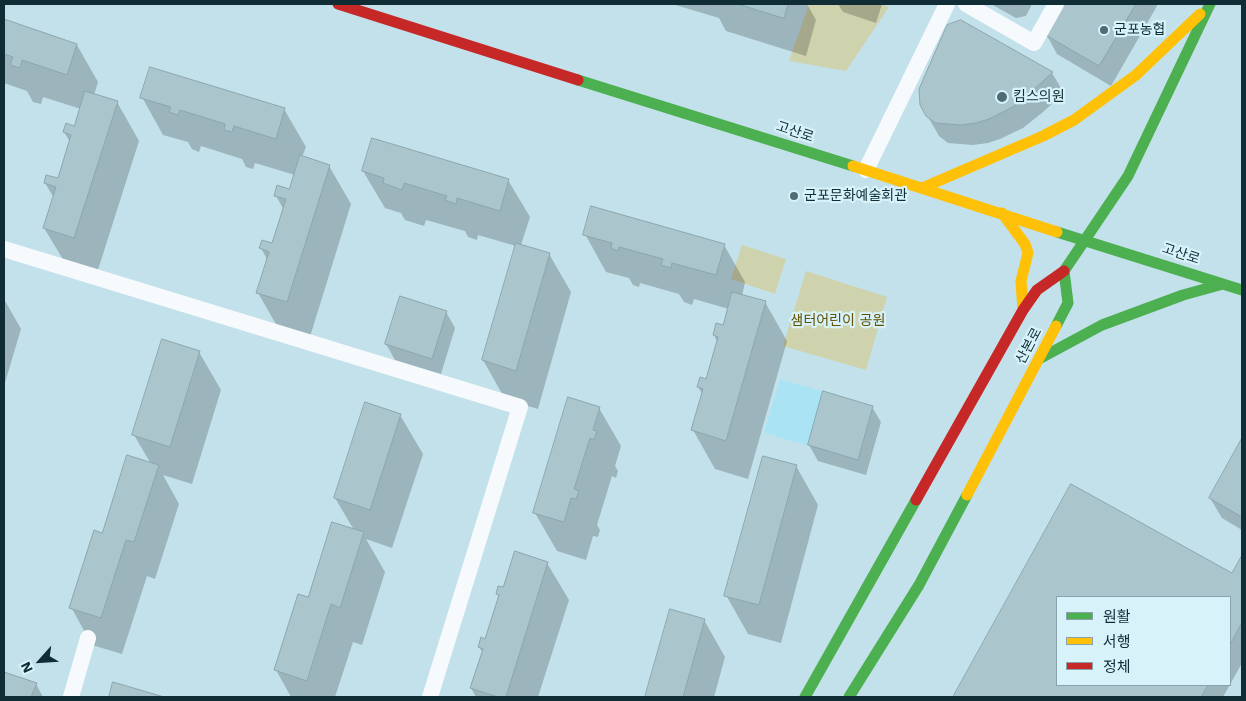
<!DOCTYPE html>
<html>
<head>
<meta charset="utf-8">
<style>
  body { margin:0 }
  #map { position:relative; width:1246px; height:701px; overflow:hidden; background:#c3e1ea; font-family:"Work Sans","Noto Sans KR",sans-serif }
  canvas { display:block }
  .frame { position:absolute; inset:0; border:5px solid #102d35; pointer-events:none }
  .legend { position:absolute; left:1056px; top:596px; width:175px; height:90px; box-sizing:border-box; background:#d8f2fa; border:1px solid #88a3ab; margin:0; padding:6px 9px; list-style:none; font-size:15px; color:#102d35 }
  .legend li { display:flex; align-items:center; gap:10px; height:25px }
  .legend b { width:25px; border:1px solid #88a3ab }
  .north { position:absolute; left:15px; top:636px; width:50px; height:50px; -webkit-text-stroke:4px #d8f2fa; paint-order:stroke; rotate:244deg; font-size:14px; font-weight:700; line-height:20px; text-align:center; color:#102d35 }
  .north::after { content:''; display:block; margin:auto; width:18px; height:22px; background:#102d35; clip-path:polygon(50% 0,100% 100%,50% 72%,0 100%) }
</style>
</head>
<body>
<div id="map">
<canvas width="1246" height="701"></canvas>
<div class="frame"></div>
<ul class="legend">
<li><b style="height:6px;background:#4caf50"></b>원활</li>
<li><b style="height:6px;background:#ffc107"></b>서행</li>
<li><b style="height:6px;background:#c62828"></b>정체</li>
</ul>
<div class="north">N</div>
</div>
<script>
const context = document.querySelector('canvas').getContext('2d');
context.lineJoin = 'round';
function paint(path, color) {
  context.fillStyle = color;
  context.fill(path, 'evenodd');
}
function stroke(path, color, width, dash) {
  context.strokeStyle = color;
  context.lineWidth = width;
  context.lineCap = dash ? 'butt' : 'round';
  context.setLineDash(dash || []);
  context.stroke(path);
}
function drawText(font, color, halo, rows, align = 'center') {
  context.font = font + ' "Work Sans","Noto Sans KR",sans-serif';
  context.lineWidth = 4.5;
  context.setLineDash([]);
  context.textBaseline = 'middle';
  context.strokeStyle = halo;
  context.fillStyle = color;
  for (const [text, x, y, turn = 0] of rows) {
    context.save();
    context.translate(x, y);
    context.rotate((+turn || 0) * Math.PI / 180);
    context.textAlign = isNaN(turn) ? turn : align;
    if (halo) context.strokeText(text, 0, 0);
    context.fillText(text, 0, 0);
    context.restore();
  }
}
paint(new Path2D(`
  M780 379 873 406 858 460 764 433Z`), '#aae4f4');
paint(new Path2D(`
  M809 4H879L889 7 846 71 789 61Z
  M742 245 786 259 775 294 731 279Z
  M806 271 887 297 866 370 783 346Z`), '#cfd3ad');
paint(new Path2D(`
  M672 4H807L816 20 806 56 726 31 719 18Z
  M838 4H882L876 23 843 12Z
  M991 4H1032L1026 16 1016 18Z
  M1063 4H1156L1157 6 1111 86 1057 54 1046 34Z
  M4 20 77 45 98 82 94 95 117 102 139 141 96 276 67 266 44 228 54 198 45 183 59 180 70 142 64 132 75 127 81 109 43 97 41 104 33 102 27 91 4 83Z
  M961 22 1052 73 1064 93 1043 112 1023 128 1000 139 988 143 973 145 948 143 939 136 927 115Z
  M142 97 284 109 306 147 302 157 329 166 351 204 309 340 280 331 258 293 268 261 261 248 273 244 284 210 276 196 290 190 295 175 255 163 253 169 246 167 242 159 201 146 199 152 192 149 188 142 163 135Z
  M363 171 508 180 530 217 521 245 549 254 571 292 538 409 505 399 483 360 516 246 478 235 477 240 468 237 465 231 426 220 424 226 405 220 401 213 385 208Z
  M585 234 724 245 745 282 742 296 765 302 787 341 748 479 715 469 693 430 703 395 698 387 707 381 718 343 714 335 724 327 729 309 694 299 692 305 684 302 679 294 640 283 639 287 633 285 629 278 606 272Z
  M4 299 21 329 4 386Z
  M446 312 455 328 441 374 395 360 386 344Z
  M199 352 221 390 192 484 163 475 179 504 155 579 147 576 122 654 92 645 71 607 103 534 151 464 134 435Z
  M872 407 881 422 866 475 818 461 809 445Z
  M599 408 621 446 615 466 618 471 616 478 612 476 597 525 600 530 598 537 593 536 586 560 557 551 535 513Z
  M400 415 423 454 392 548 366 539 385 572 362 645 353 642 335 697H291L276 670 309 599 354 530 335 498Z
  M1242 440V530L1222 518 1210 498Z
  M796 466 818 505 781 643 748 634 726 595Z
  M1072 485 1233 575 1242 558V663L1223 697H954ZM1057 597H1230V685H1057Z
  M547 563 569 600 538 697H476L471 688 483 653 479 647 486 640 500 598 497 594Z
  M671 610 704 620 725 657 714 697H647Z
  M4 674 36 684 43 697H4Z`), '#0003');
const building = new Path2D(`
  M738 4H788L784 18Z
  M1062 4H1136L1099 66 1044 34Z
  M4 19 77 44 67 75 22 60 20 68 10 65 13 57 4 54Z
  M961 20 1053 72 1021 101 1011 108 989 119 976 123 961 125 935 123 926 116 920 105 919 89 947 25Z
  M150 67 285 108 276 139 234 126 232 132 224 130 225 124 180 110 178 115 169 112 171 107 140 98Z
  M85 91 118 101 74 238 43 228 56 187 44 183 46 175 58 178 71 135 63 132 66 123 74 126Z
  M372 138 509 179 500 211 457 198 456 204 445 200 447 196 404 183 402 190 383 183 384 178 362 171Z
  M300 155 330 165 287 302 256 293 269 252 259 248 262 240 272 243 286 199 274 196 277 185 289 189Z
  M591 206 725 244 716 275 672 263 671 268 661 265 663 259 619 247 618 251 611 248 612 243 583 235Z
  M516 243 550 253 516 371 482 360Z
  M732 292 766 301 726 441 691 430 703 389 697 387 700 377 706 379 718 337 713 335 716 323 723 325Z
  M400 296 447 311 432 359 385 344Z
  M162 339 200 351 170 447 132 435Z
  M823 391 873 406 858 460 808 445Z
  M568 397 600 407 593 430 597 431 594 440 590 438 574 489 579 491 576 499 571 498 564 522 533 513Z
  M365 402 401 414 370 510 334 498Z
  M1242 438V517L1209 498Z
  M127 455 159 465 134 542 126 540 101 618 69 608 94 530 102 533Z
  M763 456 797 465 759 605 724 596Z
  M1071 484 1232 573 1242 555V622L1230 645V597H1057V685H1208L1201 697H953Z
  M332 522 364 532 340 608 331 604 307 681 274 670 298 594 308 597Z
  M515 551 548 562 506 697H498L470 688 483 649 478 647 481 637 485 639 499 595 496 594 498 586 503 587Z
  M670 609 705 619 683 697H645Z
  M4 672 37 683 31 697H4Z
  M113 682 164 697H109Z`);
paint(building, '#aac5cc');
stroke(building, '#8ba6ae', 1);
stroke(new Path2D(`
  M966 4 1034 43 1056 4
  M866 170 947 4
  M4 249 520 407 430 697
  M71 697 88 638`), '#f6fafc', 16);
stroke(new Path2D(`
  M578 80 853 166
  M1057 232 1242 290
  M1056 326 1068 303 1064 271 1128 176 1210 4
  M1039 359 1102 325 1183 295 1223 284
  M805 697 916 500
  M849 697 919 585 967 495`), '#4caf50', 11);
stroke(new Path2D(`
  M853 166 1057 232
  M922 188 1043 136 1074 120 1136 75 1200 14
  M1002 213 1025 244 1028 253 1021 281 1023 310
  M967 495 1056 326`), '#ffc107', 11);
stroke(new Path2D(`
  M338 4 578 80
  M916 500 1023 310 1037 290 1064 271`), '#c62828', 11);
for (const [x, y, r, color] of [
  [1104,30,5,"#4f6c74"],
  [1002,97,6,"#4f6c74"],
  [794,196,5,"#4f6c74"]
]) {
  const dot = new Path2D();
  dot.arc(x, y, r, 0, 2 * Math.PI);
  context.fillStyle = color;
  context.fill(dot);
  stroke(dot, '#d8f2fa', 2);
}
drawText('14px', '#102d35', '#d8f2fa', [
  ["군포농협",1114,30],
  ["킴스의원",1013,97],
  ["군포문화예술회관",804,196]
], 'left');
drawText('14px', '#102d35', '#d8f2fa', [
  ["고산로",795,132,18],
  ["고산로",1181,254,18],
  ["산본로",1029,346,-62]
]);
drawText('14px', '#625300', '#d8f2fa', [
  ["샘터어린이 공원",838,321]
]);
</script>
</body>
</html>
